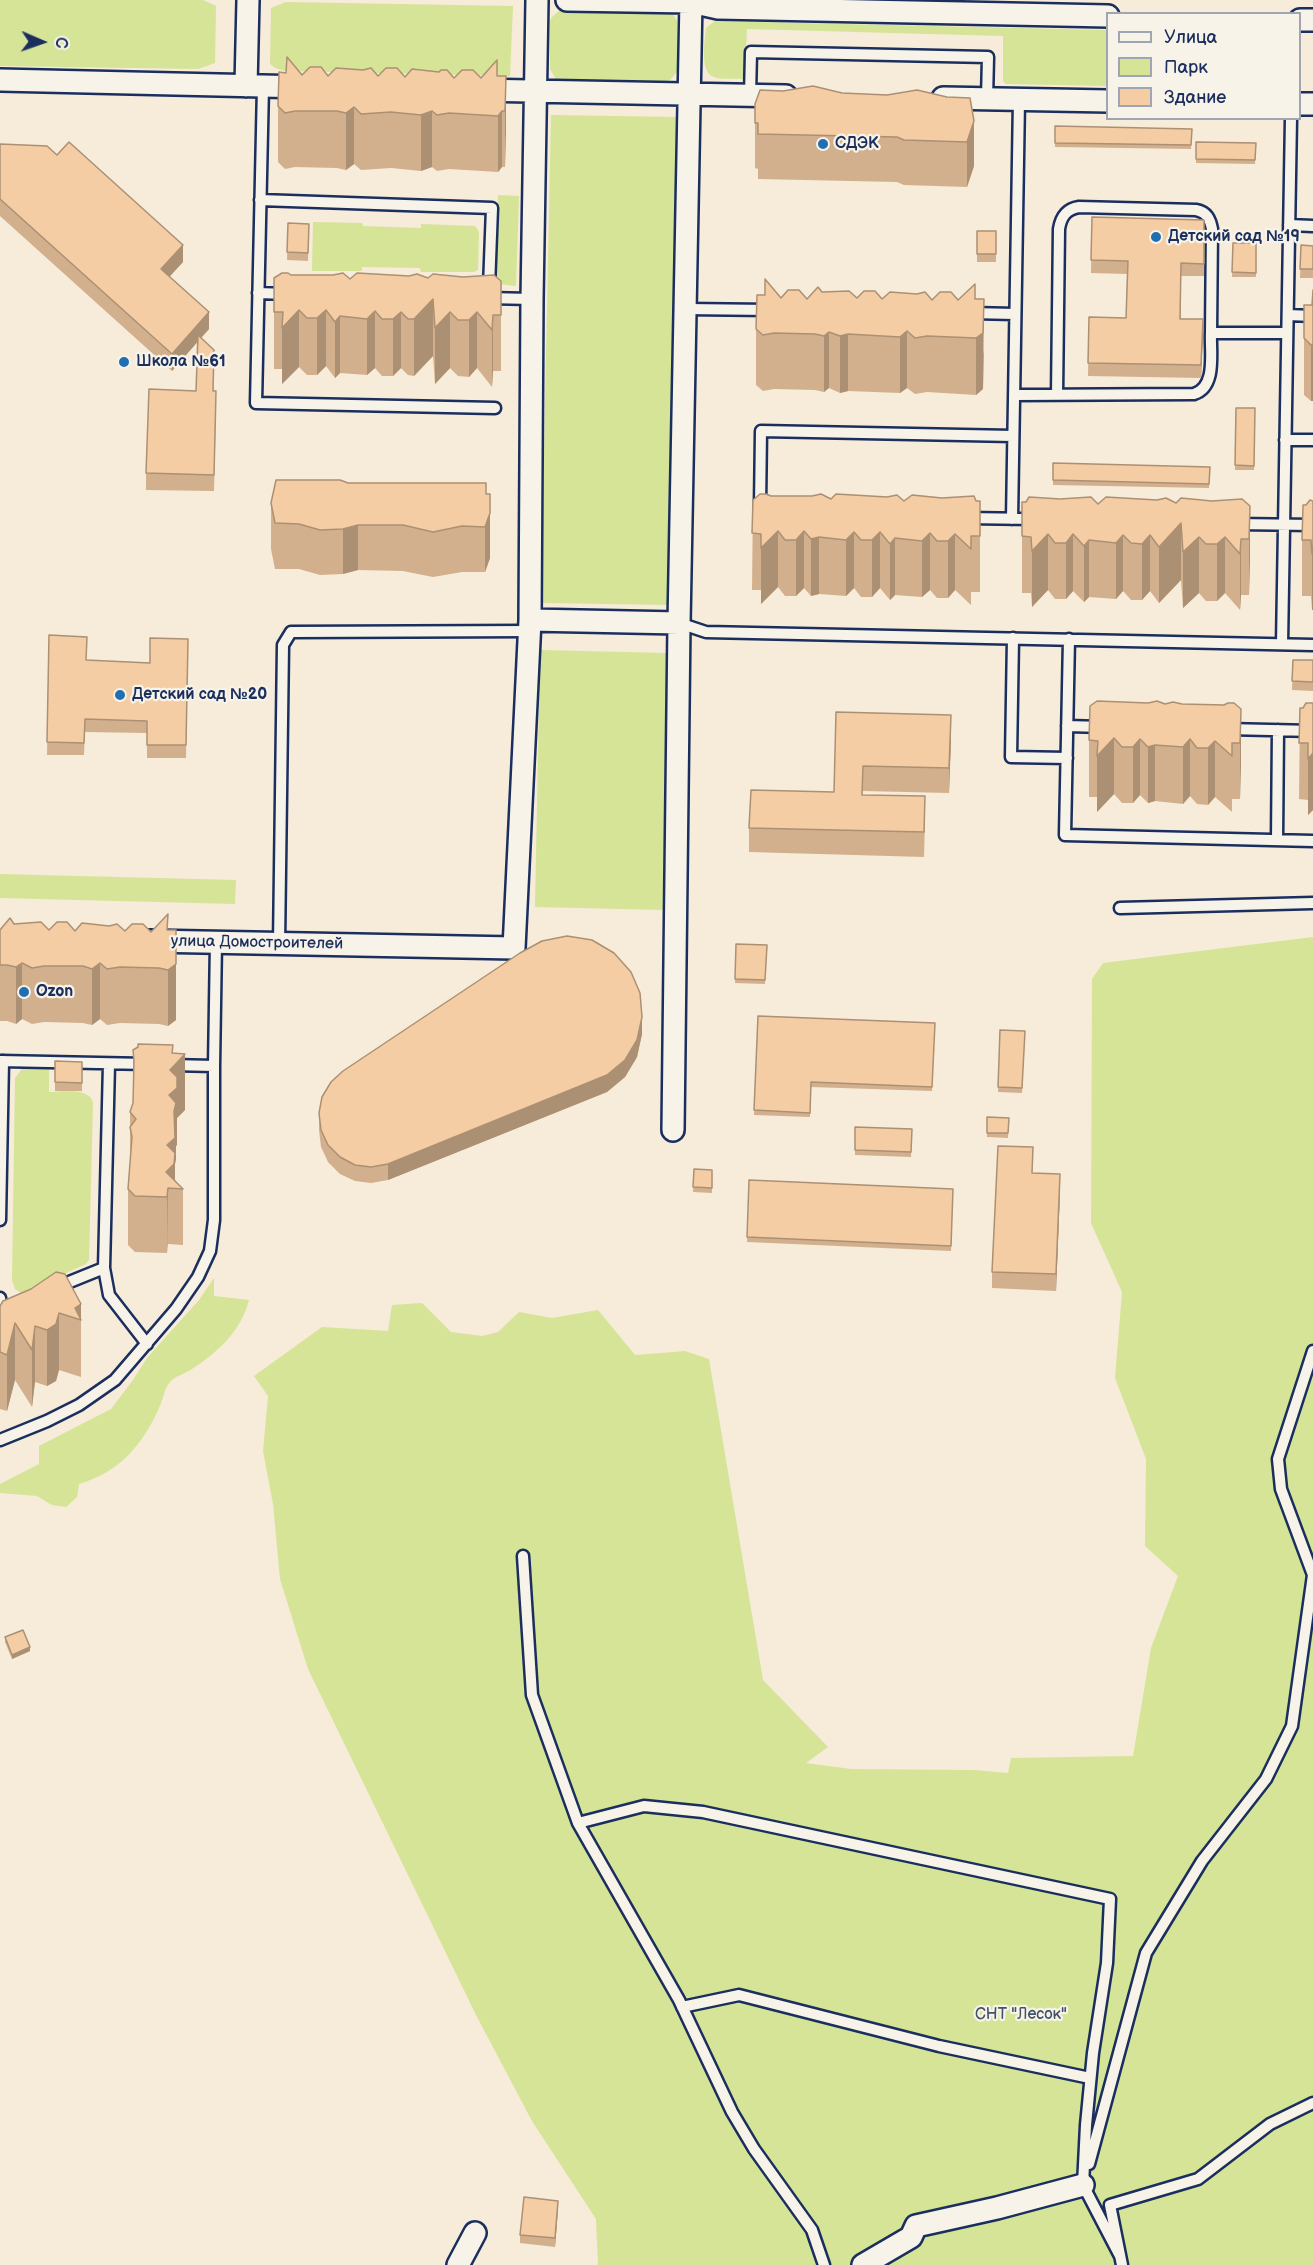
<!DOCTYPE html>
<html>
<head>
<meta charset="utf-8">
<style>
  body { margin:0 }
  #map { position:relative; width:1313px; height:2265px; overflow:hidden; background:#f7ebda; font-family:"Balsamiq Sans",sans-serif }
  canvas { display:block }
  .legend { position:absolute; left:1106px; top:12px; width:195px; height:108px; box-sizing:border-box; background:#f7f3e8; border:2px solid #9fa5b1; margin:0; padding:8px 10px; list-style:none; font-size:18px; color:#1b2f5e }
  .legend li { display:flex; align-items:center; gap:12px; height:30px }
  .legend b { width:30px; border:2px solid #9fa5b1 }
  .north { position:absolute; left:12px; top:12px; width:60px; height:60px; -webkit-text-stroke:4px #f7f3e8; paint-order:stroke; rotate:92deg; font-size:16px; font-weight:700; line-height:24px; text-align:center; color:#1b2f5e }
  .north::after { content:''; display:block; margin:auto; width:21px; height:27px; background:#1b2f5e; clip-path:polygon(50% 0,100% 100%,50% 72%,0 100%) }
</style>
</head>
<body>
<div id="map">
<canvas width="1313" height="2265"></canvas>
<ul class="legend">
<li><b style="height:8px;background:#f7f3e8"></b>Улица</li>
<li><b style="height:16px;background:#d5e497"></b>Парк</li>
<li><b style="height:16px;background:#f5cda4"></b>Здание</li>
</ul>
<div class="north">С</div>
</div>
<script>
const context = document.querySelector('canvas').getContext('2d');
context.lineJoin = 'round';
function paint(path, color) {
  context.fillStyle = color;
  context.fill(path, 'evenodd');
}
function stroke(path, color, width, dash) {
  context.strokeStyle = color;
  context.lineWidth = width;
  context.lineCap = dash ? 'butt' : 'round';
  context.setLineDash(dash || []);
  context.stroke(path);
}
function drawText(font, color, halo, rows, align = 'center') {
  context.font = font + ' "Balsamiq Sans",sans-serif';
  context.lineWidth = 4.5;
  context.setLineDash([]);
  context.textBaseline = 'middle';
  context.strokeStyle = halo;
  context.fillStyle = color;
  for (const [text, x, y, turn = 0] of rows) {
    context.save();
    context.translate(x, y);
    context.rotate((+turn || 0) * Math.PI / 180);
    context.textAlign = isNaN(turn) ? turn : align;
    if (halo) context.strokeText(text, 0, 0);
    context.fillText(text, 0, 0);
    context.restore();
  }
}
paint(new Path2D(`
  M0 0H203L216 6 215 63 198 69 0 66Z
  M286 2 513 6 510 76 285 71 275 68 270 64 271 8Z
  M562 8 666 10 672 12 677 21V72L670 80 663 83 564 82 556 79 550 69V21L552 17Z
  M715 21 1107 30V86L1006 84 1003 81V36L747 29 745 74 743 79C734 78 722 80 714 77 699 72 705 40 706 28Z
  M551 115 677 117 669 605 541 603Z
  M498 195 519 196 516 286 499 284 495 273Z
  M313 222 362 223 363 226 421 228V224L475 226 479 232 478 270 474 272H421L420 268 362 267V271H312Z
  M540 650 668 653 665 910 535 907Z
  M0 874 236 880 235 904 0 898Z
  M1313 937V2265H598L596 2219 532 2121 476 2015 308 1669 280 1579 273 1504 263 1451 268 1396 254 1376 322 1327 388 1331 392 1305 422 1303 451 1332 482 1336 498 1332 519 1312 552 1318 598 1310 635 1355 685 1351 709 1359 763 1680 828 1747 806 1763 851 1769 974 1770 1008 1773 1011 1758 1133 1756 1151 1648 1178 1576 1145 1546 1146 1459 1115 1378 1122 1292 1091 1223 1092 979 1103 963Z
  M24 1066H49V1092C62 1092 90 1087 93 1103L89 1260 86 1264 21 1293 15 1289 12 1280 15 1078Z
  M214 1278V1296L249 1300C241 1331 218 1352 192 1369 186 1373 178 1375 172 1380 165 1385 163 1400 159 1408 142 1446 119 1472 79 1484L77 1497 66 1507 52 1505 37 1496 0 1493V1484L39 1464V1446L111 1409 133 1380 147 1358 199 1300Z`), '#d5e497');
const lane = new Path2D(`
  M263 86 256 403 495 408
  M750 96 751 52 988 57 987 99
  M260 200 492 208 489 287
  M1289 225 1313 226
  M258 293 288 294
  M487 298 532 299
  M686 309 770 310
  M971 313 1015 314
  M1288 315 1313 316
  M1014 395 1194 394C1217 387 1210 352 1211 333H1287
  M1057 395 1059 229C1061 217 1066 209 1079 207L1196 210C1207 212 1210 219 1212 229L1211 333
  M1285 440H1313
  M760 506 761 431 1013 436
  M965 518 1034 519
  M1012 519 1019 100
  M1235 524 1313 525
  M679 623 706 632 1313 645
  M1013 638 1011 757 1067 758
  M1069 639 1065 835 1313 841
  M1282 644 1291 118
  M1067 726 1103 727
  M1227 729 1313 731
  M1277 840 1278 730
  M1120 908 1313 903
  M279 944 283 645 291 632 530 631
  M0 1061 147 1064
  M109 1064 104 1268 109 1295 147 1344
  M171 1065 214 1066 216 942
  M0 1220 3 1061
  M57 1287 104 1268
  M0 1298 2 1309
  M0 1440 47 1421 79 1405 115 1380 176 1309 198 1277 210 1251 214 1220V1066
  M523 1556 532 1695 578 1823 679 2000 732 2112 754 2149 812 2230 824 2265
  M578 1823 644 1806 703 1812 1110 1899 1107 1963 1093 2053 1086 2125 1083 2185 1120 2256
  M682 2007 739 1995 939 2046 1090 2078
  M1089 2164 1146 1953 1202 1861 1266 1779 1292 1726 1313 1575 1281 1489 1278 1459 1313 1351
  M1122 2265 1110 2205 1198 2179 1270 2124 1313 2103`);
const street = new Path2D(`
  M567 0 691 2 718 8 1108 16
  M1300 20H1313
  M0 80 306 87
  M246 86 248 0
  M478 90 786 96
  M943 98 1108 101
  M1300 104H1313
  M530 620 679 623
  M150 941 514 948 530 620 532 299 537 0
  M673 1130 679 623 691 0
  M458 2265 475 2233
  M863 2265 911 2237 916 2226 997 2208 1083 2185`);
stroke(lane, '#1b2f5e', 15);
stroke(street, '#1b2f5e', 26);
stroke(lane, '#f7f3e8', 10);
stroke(street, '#f7f3e8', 21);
paint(new Path2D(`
  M302 75 454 78H481L497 76H506L505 167H502L498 172 449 169 437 171 432 167 421 171 391 168 361 170 354 164 346 170 337 168 295 167 285 169 278 162V106Z
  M842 93 970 98 974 166 967 187 904 185 897 182 758 179V169L755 168V104Z
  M1055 126 1192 129 1191 149 1055 147Z
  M1196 142 1256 143 1255 164 1196 163Z
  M0 144 183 262 169 277 209 329 201 338 214 391 216 408 214 491 146 490V473L196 391 197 342 172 371 0 216Z
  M1092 217 1204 220V276H1181V319L1203 332 1201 378 1088 376 1089 317 1126 318 1127 274 1091 273Z
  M288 223 309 224 308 261 287 260Z
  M977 231H996V262H977Z
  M1233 243H1256V277H1232Z
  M1301 245 1313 246V278H1300Z
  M291 275 350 279 428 278 501 281V371H493L492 387 477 368 469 377 458 376 450 368 435 384 433 356 414 376 408 375 401 368 393 376H382L375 368 367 375 340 373 335 378 326 366 317 375H307L299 367 282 384V369H274V278Z
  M822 292 857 298 932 300H958L975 299 984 355 983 389 976 395 927 392 915 394 907 388 900 393 848 391 840 393 829 388 824 392 815 390 774 389 763 391 756 385V329L781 298 807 299Z
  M1312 305 1311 401 1304 395V338Z
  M1236 408H1255L1254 470H1235Z
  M1053 463 1210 467 1209 488 1053 485Z
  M348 483 486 494 490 558 485 572H462L433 577 403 571 358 570 343 574 320 575 299 569H275L271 549V503Z
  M771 496 904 501H980V592H971V605L955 590 948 598H937L930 590 922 597 895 595 890 600 880 588 872 597H861L854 588 846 596 819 594 811 596 804 588 796 596H785L778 587 761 604V590H752L753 500Z
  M1313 501 1312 610 1311 596H1302V540L1306 505Z
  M1022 502 1098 504 1176 503 1250 506 1249 595H1241L1240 610 1225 593 1217 601H1206L1199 593 1183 608 1181 580 1159 603 1150 591 1142 600H1131L1123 591 1116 599 1089 597 1084 602 1073 591 1066 599H1055L1048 590 1032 607 1031 593H1022Z
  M49 635 87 660 150 663 188 639 186 758H147V733L85 732 84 755H47Z
  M1293 660H1313V691L1292 690Z
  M1313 703V810L1308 815V800L1299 799 1300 708H1303Z
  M1165 704H1182L1241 709 1240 799H1232V812L1215 797 1208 805 1197 804 1190 796 1183 804 1155 801 1148 803 1140 795 1133 803H1122L1114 794 1097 812V797H1089V740Z
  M836 712 951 739 949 793 863 791 862 795 925 821 924 857 749 852V828L834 792Z
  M14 924 49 930 75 931H125L151 932 168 930 176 986V1020L168 1026 159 1024 120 1023 107 1025 100 1019 92 1025 83 1023 44 1022 32 1024 22 1019 16 1024 7 1021H0V930Z
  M736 944 767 945 765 984 735 983Z
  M758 1016 935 1023 932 1091 811 1087 810 1117 754 1115Z
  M1000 1030 1025 1031 1022 1093 998 1092Z
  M642 1034 637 1057 625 1077 607 1092 388 1180 371 1183 355 1181 340 1174 328 1162 321 1147 319 1130V1113Z
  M133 1050 173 1053 185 1110 177 1118V1145L176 1146V1159L175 1164V1180L183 1189V1245L168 1244 167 1253 135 1252 128 1245V1189L130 1163V1112L133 1104Z
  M55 1061 82 1062V1091H55Z
  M987 1117 1009 1118 1008 1138 987 1137Z
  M855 1127 912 1129 911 1157 855 1155Z
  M694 1169 712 1170V1193L693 1192Z
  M1032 1173 1060 1191 1056 1291 992 1288V1272Z
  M749 1180 953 1189 951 1251 747 1242Z
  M81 1304V1377L59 1370 56 1381 47 1386 35 1382 32 1407 15 1380 7 1411 0 1409V1306Z
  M5 1637 30 1651 12 1659 5 1642Z
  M558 2209 555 2247 520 2243V2235Z`), '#d3b08d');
paint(new Path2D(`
  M506 76V132L505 167V111Z
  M354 107V164L346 170V113Z
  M432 111V167L421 171V115Z
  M502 111V167L498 172V116Z
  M974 121V166L967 187V142Z
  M183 245V262L161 286V269Z
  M433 299V356L414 376V319Z
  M984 299 983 389 976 395V338Z
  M299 310V367L282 384V328Z
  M326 310V366L317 375V318Z
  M375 311V368L367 375V319Z
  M209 312V329L172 371V354Z
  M401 312V368L393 376V319Z
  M450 312V368L435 384V328Z
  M477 312V368L469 377V320Z
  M493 315V371L492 387V330Z
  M340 316V373L335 378V322Z
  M1203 319V332L1201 378V365Z
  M907 331V388L900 393V337Z
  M829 332V388L824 392V336Z
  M848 334V391L840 393V336Z
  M1313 344V401H1311V345Z
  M490 494V558L485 572V527Z
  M1250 506V562L1249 595V539Z
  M1181 523V580L1159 603V547Z
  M358 525V570L343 574V529Z
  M778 531V587L761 604V548Z
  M804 531V588L796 596V540Z
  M854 532V588L846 596V540Z
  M880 532V588L872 597V540Z
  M930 533V590L922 597V541Z
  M955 534V590L948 598V541Z
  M1048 534V590L1032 607V551Z
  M1073 534V591L1066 599V543Z
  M1123 535V591L1116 599V543Z
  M1150 535V591L1142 600V544Z
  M819 537V594L811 596V539Z
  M1199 537V593L1183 608V552Z
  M1225 537V593L1217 601V544Z
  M895 538V595L890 600V544Z
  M1241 539V595L1240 610V554Z
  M1089 540V597L1084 602V546Z
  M1313 553V610H1312V554Z
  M1241 709V766L1240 799V743Z
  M951 715V739L949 793V768Z
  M1114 738V794L1097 812V756Z
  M1140 739V795L1133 803V747Z
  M1190 739V796L1183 804V747Z
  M1215 741V797L1208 805V748Z
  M1155 745V801L1148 803V747Z
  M1313 753V810L1308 815V759Z
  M176 930V1020L168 1026V970Z
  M22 963V1019L16 1024V967Z
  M100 963V1019L92 1025V969Z
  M642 1017V1034L637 1057 625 1077 607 1092 388 1180V1164Z
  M185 1054V1110L177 1118V1145L176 1146V1159L175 1164V1188H168L167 1253V1202L166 1172 170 1070Z
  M1060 1174V1191L1056 1291V1274Z
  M81 1304V1361V1320L75 1308Z
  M59 1313V1370L56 1381 47 1386V1330Z
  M15 1323V1380L7 1411V1355Z
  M35 1326V1382L32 1407V1350Z
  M30 1647V1651L12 1659V1655Z
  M558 2201V2209L555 2247V2238Z`), '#ac9073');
const building = new Path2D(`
  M287 57 302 75 310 67H321L328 76 336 68 363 70 371 68 378 76 386 68H397L405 77 412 69 439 72 441 70H447L454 78 462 70H473L481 78 497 60V76H506L505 111H502L498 116 449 113 437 115 432 111 421 115 391 112 361 114 354 107 346 113 337 111H295L285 113 278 106 279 72 286 73Z
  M813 86 842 93 887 95 917 90 947 97 970 98 974 121 967 142 904 140 897 137 758 134V123H755V104L760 90 783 91Z
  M1055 126 1192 129 1191 145 1055 143Z
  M69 142 183 245 161 269 209 312 172 354 0 199V144L47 146 57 155Z
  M1196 142 1256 143 1255 160 1196 159Z
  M1092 217 1204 220V264L1181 263 1180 319H1203L1201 365 1088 363 1089 317 1126 318 1128 261 1091 260Z
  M288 223 309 224 308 253 287 252Z
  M977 231H996V254H977Z
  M1233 243H1256V273L1232 272Z
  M1301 245 1313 246V269H1300Z
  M282 273H288L291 275H333L343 273 350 279 357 273 409 276 417 274 428 278 433 274 463 277 494 275 501 281V315H493L492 330 477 312 469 320H458L450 312 435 328 433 299 414 319H408L401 312 393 319H382L375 311 367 319 340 316 335 322 326 310 317 318H307L299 310 282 328 283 312H274V278Z
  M765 279 781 298 788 290H799L807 299 818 287 822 292 849 291 857 298 864 291H875L882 299 890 292 917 294 925 292 932 300 940 292H951L958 300 975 284V299H984L983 333 976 338 927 336 915 338 907 331 900 337 848 334 840 336 829 332 824 336 815 334 774 333 763 335 756 329 757 295H765Z
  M1313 290V344L1311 345 1304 338V305H1312Z
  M198 335 214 350 213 391H216L214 475 146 473 149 389 196 391Z
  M1236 408H1255L1254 466 1235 465Z
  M1053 463 1210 467 1209 484 1053 480Z
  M276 480H340L348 483H486V494H490V513L485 527 462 526 433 532 403 525H358L343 529 320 530 299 524 275 523 271 503Z
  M760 494H766L771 496H812L821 494 831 499 836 494 887 497 897 495 904 501 912 495 942 498 974 496 976 501H980V536H971V549L955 534 948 541H937L930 533 922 541 895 538 890 544 880 532 872 540H861L854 532 846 540 819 537 811 539 804 531 796 540H785L778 531 761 548V534L752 533 753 500Z
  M1029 497 1060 499 1091 497 1098 504 1106 497 1157 500 1166 498 1176 503 1181 498 1212 501 1242 499 1250 506 1249 539H1241L1240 554 1225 537 1217 544H1206L1199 537 1183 552 1181 523 1159 547 1150 535 1142 544 1131 543 1123 535 1116 543 1089 540 1084 546 1073 534 1066 543H1055L1048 534 1032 551 1031 537 1022 536V502H1026Z
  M1310 500 1313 501V553L1312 554 1311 540H1302L1303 505H1306Z
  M49 635 87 637 86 660 150 663V638L188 639 186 745H147V721L85 719 84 743 47 742Z
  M1293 660H1313V682L1292 681Z
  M1097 701 1148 703 1157 701 1165 704 1173 702 1182 704 1224 705 1228 703H1234L1241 709 1240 743H1232V756L1215 741 1208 748H1197L1190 739 1183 747 1155 745 1148 747 1140 739 1133 747H1122L1114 738 1097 756 1098 741 1089 740 1090 706Z
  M1306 703H1313V753L1308 759V743H1299L1300 708H1303Z
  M836 712 951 715 949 768 863 766 862 795 925 796 924 832 749 828 751 790 834 792Z
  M168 914 167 930H176V964L168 970 159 968 120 967 107 969 100 963 92 969 83 966H44L32 968 22 963 16 967 7 965H0V930L10 918 14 924 41 922 49 930 57 922H67L75 931 82 923 109 926 117 924 125 931 132 924H143L151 932Z
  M567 936 592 940 614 953 631 972 640 993 642 1017 637 1040 625 1060 607 1075 388 1164 371 1167 355 1165 340 1157 328 1145 321 1130 319 1113 322 1097 331 1082 343 1071 520 953 542 941Z
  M736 944 767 945 765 980 735 979Z
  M758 1016 935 1023 932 1087 811 1082 810 1113 754 1110Z
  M1000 1030 1025 1031 1022 1088 998 1087Z
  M138 1044 173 1045 172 1053 185 1054 170 1070 177 1077V1088L169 1095 176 1103 174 1111 175 1138 167 1145 175 1153 174 1164 166 1172 183 1189 168 1188 167 1197 135 1196 128 1189 132 1137 130 1127 136 1119 130 1112 133 1103 134 1061 133 1050 138 1047Z
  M55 1061 82 1062V1083L55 1082Z
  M987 1117 1009 1118 1008 1133H987Z
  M855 1127 912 1129 911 1152 855 1150Z
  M998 1146 1033 1147 1032 1173 1060 1174 1056 1274 992 1272Z
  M694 1169 712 1170V1188L693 1187Z
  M749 1180 953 1189 951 1246 747 1237Z
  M56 1272 65 1274 81 1304 75 1308 81 1320 59 1313 56 1324 47 1330 35 1326 32 1350 15 1323 7 1355 0 1352V1306L3 1301 31 1289Z
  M23 1630 30 1647 12 1655 5 1637Z
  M524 2197 558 2201 555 2238 520 2235Z`);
paint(building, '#f5cda4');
stroke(building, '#ac9073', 1.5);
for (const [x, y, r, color] of [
  [823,144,6,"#1f6fb2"],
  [1156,237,6,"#1f6fb2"],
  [124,362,6,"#1f6fb2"],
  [120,695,6,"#1f6fb2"],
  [24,992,6,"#1f6fb2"]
]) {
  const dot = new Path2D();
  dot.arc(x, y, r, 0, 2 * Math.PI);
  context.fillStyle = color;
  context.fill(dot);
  stroke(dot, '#f7f3e8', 2);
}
drawText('bold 16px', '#1b2f5e', '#f7f3e8', [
  ["СДЭК",835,144],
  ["Детский сад №19",1168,237],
  ["Школа №61",136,362],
  ["Детский сад №20",132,695],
  ["Ozon",36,992]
], 'left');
drawText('16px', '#1b2f5e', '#f7f3e8', [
  ["улица Домостроителей",257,943,1]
]);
drawText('16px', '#405369', '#f7f3e8', [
  ["СНТ \"Лесок\"",1021,2015]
]);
</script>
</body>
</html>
